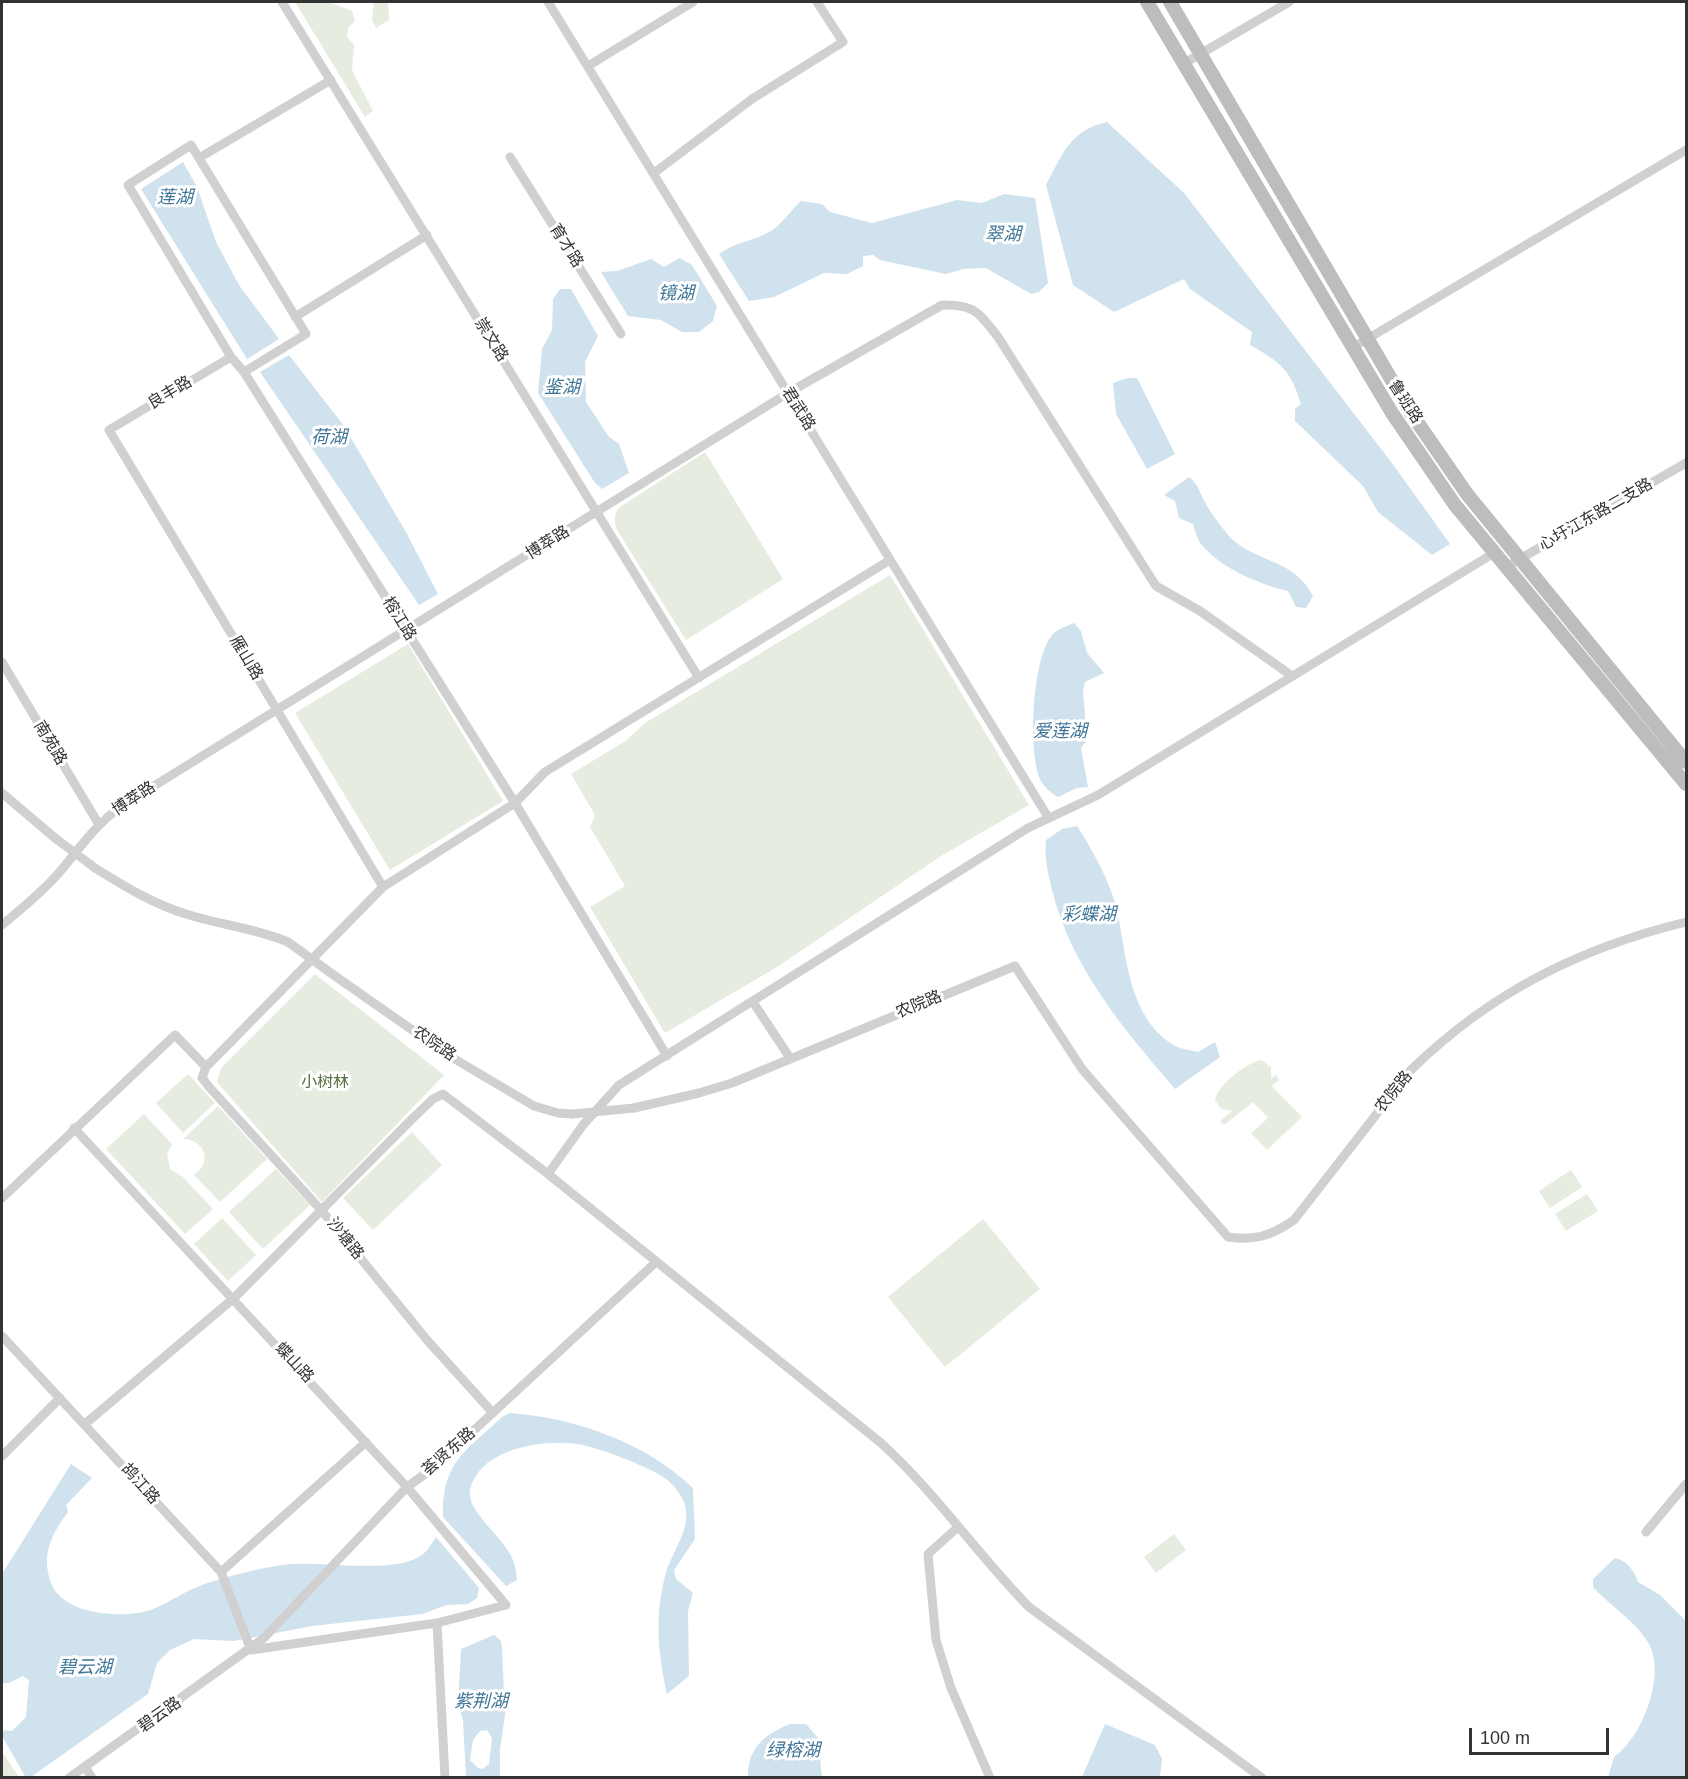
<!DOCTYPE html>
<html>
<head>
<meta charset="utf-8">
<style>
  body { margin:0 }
  #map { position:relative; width:1688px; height:1779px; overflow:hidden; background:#fff; font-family:Helvetica,sans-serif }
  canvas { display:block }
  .frame { position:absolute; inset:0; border:3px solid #333; pointer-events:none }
  .scale { position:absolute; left:1469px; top:1728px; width:140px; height:27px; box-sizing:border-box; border:3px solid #333; border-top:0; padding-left:8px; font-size:18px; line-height:21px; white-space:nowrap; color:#333; -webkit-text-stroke:4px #fff; paint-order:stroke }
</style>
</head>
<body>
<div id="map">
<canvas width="1688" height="1779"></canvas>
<div class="frame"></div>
<div class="scale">100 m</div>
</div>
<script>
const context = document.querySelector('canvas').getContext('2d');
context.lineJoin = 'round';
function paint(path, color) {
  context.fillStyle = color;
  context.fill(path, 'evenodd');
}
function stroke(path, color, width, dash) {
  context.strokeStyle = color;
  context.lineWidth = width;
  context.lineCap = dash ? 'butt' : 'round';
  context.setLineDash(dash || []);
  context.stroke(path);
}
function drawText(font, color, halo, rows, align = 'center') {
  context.font = font + ' Helvetica,"Noto Sans SC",sans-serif';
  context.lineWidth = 6;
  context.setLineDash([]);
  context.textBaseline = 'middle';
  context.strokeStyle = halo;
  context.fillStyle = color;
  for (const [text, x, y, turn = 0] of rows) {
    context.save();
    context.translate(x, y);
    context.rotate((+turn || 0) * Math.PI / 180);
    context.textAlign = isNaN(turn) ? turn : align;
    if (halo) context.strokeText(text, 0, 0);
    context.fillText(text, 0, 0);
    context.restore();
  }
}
paint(new Path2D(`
  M295 2H329L352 11 355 21 348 28 347 37 354 45 352 70 373 111 365 117Z
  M374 2H388L389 20 376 28 372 20Z
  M705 452 783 579 686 640 617 530C614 521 613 514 620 507Z
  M890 575 1029 805 941 856 777 967 665 1033 590 907 625 886 590 827 595 815 571 774 627 740 645 723Z
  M408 644 503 801 390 870 295 713Z
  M315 974 444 1075 322 1202 217 1082 221 1068Z
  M1261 1060 1271 1067V1079L1276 1075 1279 1080 1272 1086 1302 1117 1267 1150 1251 1133 1268 1118 1253 1102 1224 1125 1220 1121 1232 1111 1221 1109 1215 1100C1217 1086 1247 1062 1261 1060Z
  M188 1074 215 1103 183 1133 156 1103Z
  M218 1106 267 1159 220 1202 194 1175C213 1163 205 1139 183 1139Z
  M144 1114 172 1144 167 1154 170 1169 183 1177 213 1209 185 1234 106 1149Z
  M412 1132 442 1165 373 1230 343 1198Z
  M276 1169 310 1205 263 1249 229 1212Z
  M1571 1170 1582 1187 1550 1208 1539 1191Z
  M1587 1194 1598 1211 1566 1231 1555 1214Z
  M222 1218 256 1255 228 1281 194 1244Z
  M983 1219 1040 1289 945 1367 888 1297Z
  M1174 1534 1186 1550 1156 1573 1144 1557Z
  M2 1752 19 1777H2Z`), '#e6ecdf');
paint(new Path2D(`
  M1107 122 1184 193 1392 463 1450 544 1432 555 1378 512 1363 486 1295 421V409L1301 404C1291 370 1280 362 1250 345L1252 332 1190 289 1184 279 1114 312 1073 285 1046 185C1062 155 1070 130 1107 122Z
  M183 162 197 187 216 242 239 285 279 339 247 359 141 189Z
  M1004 194 1035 198 1048 283 1039 292 1031 294 986 268 963 269 946 274 880 260 873 255 863 256V266L847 274 824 273 774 297 749 301 719 254C735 242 754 241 771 231 780 226 792 209 801 201L822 204 830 212 872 223 957 200 982 203Z
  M680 258 692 265 717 306 713 321 699 332H682L661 320 628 316 601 272 617 271 651 259 664 267Z
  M560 289H571L598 336 585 362 586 402 609 437 619 444 629 473 602 489 595 483 538 393 542 349 552 330 553 299Z
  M289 355 344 426 407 534 438 594 419 605 260 372Z
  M1128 378H1137L1175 454 1147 469 1116 414 1113 383Z
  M1189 477C1200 486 1199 493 1206 504 1210 512 1228 536 1234 541 1263 564 1294 560 1313 596L1306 608 1296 607 1288 591C1261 585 1220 568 1202 545 1197 540 1195 530 1193 524L1179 518 1175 501 1164 495Z
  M1074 623 1081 631 1087 653 1104 673 1085 682 1083 691 1087 740 1081 748 1088 787 1077 788 1058 797C1051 793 1045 788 1041 781 1027 755 1032 653 1054 633 1059 628 1068 626 1074 623Z
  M1077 826C1093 851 1110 881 1117 910 1127 957 1128 1018 1175 1046 1181 1049 1191 1050 1198 1052L1215 1042 1220 1057 1175 1089C1123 1028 1072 969 1052 890 1048 873 1044 857 1046 840L1062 829Z
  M510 1413C575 1418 645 1442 693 1488L695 1539 674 1570 676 1579 693 1593 688 1611 689 1676 667 1694C658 1652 654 1616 666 1573 672 1551 695 1524 683 1500 679 1492 673 1484 666 1479 652 1468 595 1446 577 1444 542 1439 479 1449 470 1490 466 1510 501 1536 510 1554 515 1562 516 1571 517 1580L506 1586 443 1517C442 1462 465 1452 502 1417Z
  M71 1464 92 1478 66 1505 68 1512C51 1535 41 1554 51 1583 62 1615 125 1620 153 1609 170 1602 185 1591 202 1585 227 1576 256 1569 282 1565 318 1559 393 1576 422 1555 428 1551 432 1543 436 1537L479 1588 477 1598 468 1604 447 1605 422 1614 312 1626 234 1641 194 1639 170 1650 157 1663 148 1694 31 1777 25 1776 2 1736 4 1730 12 1731 26 1717 29 1680 23 1676 9 1683H2V1574Z
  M1615 1558C1627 1560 1635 1572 1638 1582L1660 1595 1686 1621V1777H1608L1614 1757C1642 1738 1666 1676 1649 1644 1636 1621 1610 1606 1593 1587V1579Z
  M494 1635 501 1641 502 1649 505 1715 500 1749V1777H466L463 1720 458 1705 461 1649ZM487 1730 492 1738 489 1764 483 1769 478 1768 470 1760 473 1740 480 1731Z
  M790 1724H806L818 1738 822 1777H748C748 1747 764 1735 790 1724Z
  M1105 1724 1155 1745 1162 1759 1160 1777H1082Z`), '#cfe2ee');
stroke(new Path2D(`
  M282 2 699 678
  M548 2 1048 817
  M1183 64 1289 2
  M588 66 693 2
  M510 157 621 334
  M199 158 331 80
  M654 173 752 99 843 42 817 2
  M295 317 427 235
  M1352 348 1686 150
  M231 357 109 430 383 887
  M244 372 306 334 191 145 128 185 231 357 244 372 515 803 667 1056
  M1506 567 1686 463
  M2 662 98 823
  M2 793 55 838
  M95 868C124 886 153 904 186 914 220 925 255 928 288 942
  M2 925C21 909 40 894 57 875 79 850 92 828 120 807L788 393 942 305C975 304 979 313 998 337L1156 586 1200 611 1292 676
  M335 976 448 1055 534 1106 558 1113 573 1114
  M753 1002 790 1058
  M206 1067 202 1078 210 1088 322 1211 427 1340 493 1413
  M634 1108 699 1093 732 1083 1015 966 1082 1069 1228 1237C1254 1241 1271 1236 1294 1220 1320 1187 1346 1153 1372 1120 1385 1103 1397 1084 1412 1069 1491 992 1580 948 1686 922
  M74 1128 407 1487 506 1605 437 1623 251 1650
  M548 1174 583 1125 619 1085 1028 828 1098 795 1494 553
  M2 1198 175 1035 206 1067 383 887 515 803 545 772 890 560
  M2 1336 221 1572 251 1650
  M85 1424 234 1298 413 1118 433 1099 443 1094 548 1174 881 1443C936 1493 977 1554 1029 1607L1262 1778
  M2 1456 60 1398
  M958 1527 928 1554 936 1640 951 1688 990 1778
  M1646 1532 1686 1484
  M221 1572 366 1442
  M437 1623 445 1778
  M85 1767 92 1778
  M69 1778 264 1638 407 1487 432 1469 655 1263`), '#d0d0d0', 9);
stroke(new Path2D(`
  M1147 2 1392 413 1455 505 1686 784
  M1170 2 1411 413 1467 494 1686 762`), '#bdbdbd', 14);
stroke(new Path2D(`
  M55 838 95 868
  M288 942 335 976
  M573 1114 634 1108`), '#d0d0d0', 9);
drawText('16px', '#333', '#fff', [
  ["育才路",566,246,58],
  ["崇文路",491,340,58],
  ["良丰路",170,393,-31],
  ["鲁班路",1405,402,57],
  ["君武路",798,409,58],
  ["心圩江东路二支路",1596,515,-30],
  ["博萃路",548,543,-32],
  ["榕江路",399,619,58],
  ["雁山路",246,658,59],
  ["南苑路",50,743,59],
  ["博萃路",134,799,-33],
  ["农院路",919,1005,-22],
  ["农院路",434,1044,34],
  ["农院路",1394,1092,-51],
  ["沙塘路",345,1239,51],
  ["蝶山路",294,1363,47],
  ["荟贤东路",449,1452,-41],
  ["鸪江路",140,1484,48],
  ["碧云路",160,1715,-35]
]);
drawText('16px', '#56703f', '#fff', [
  ["小树林",325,1083]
]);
drawText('italic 18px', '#3f7597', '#fff', [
  ["莲湖",175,198],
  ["翠湖",1003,235],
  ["镜湖",676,294],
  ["鉴湖",562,388],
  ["荷湖",329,438],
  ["爱莲湖",1060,732],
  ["彩蝶湖",1089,915],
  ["碧云湖",85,1668],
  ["紫荆湖",481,1702],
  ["绿榕湖",793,1751]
]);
</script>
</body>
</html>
